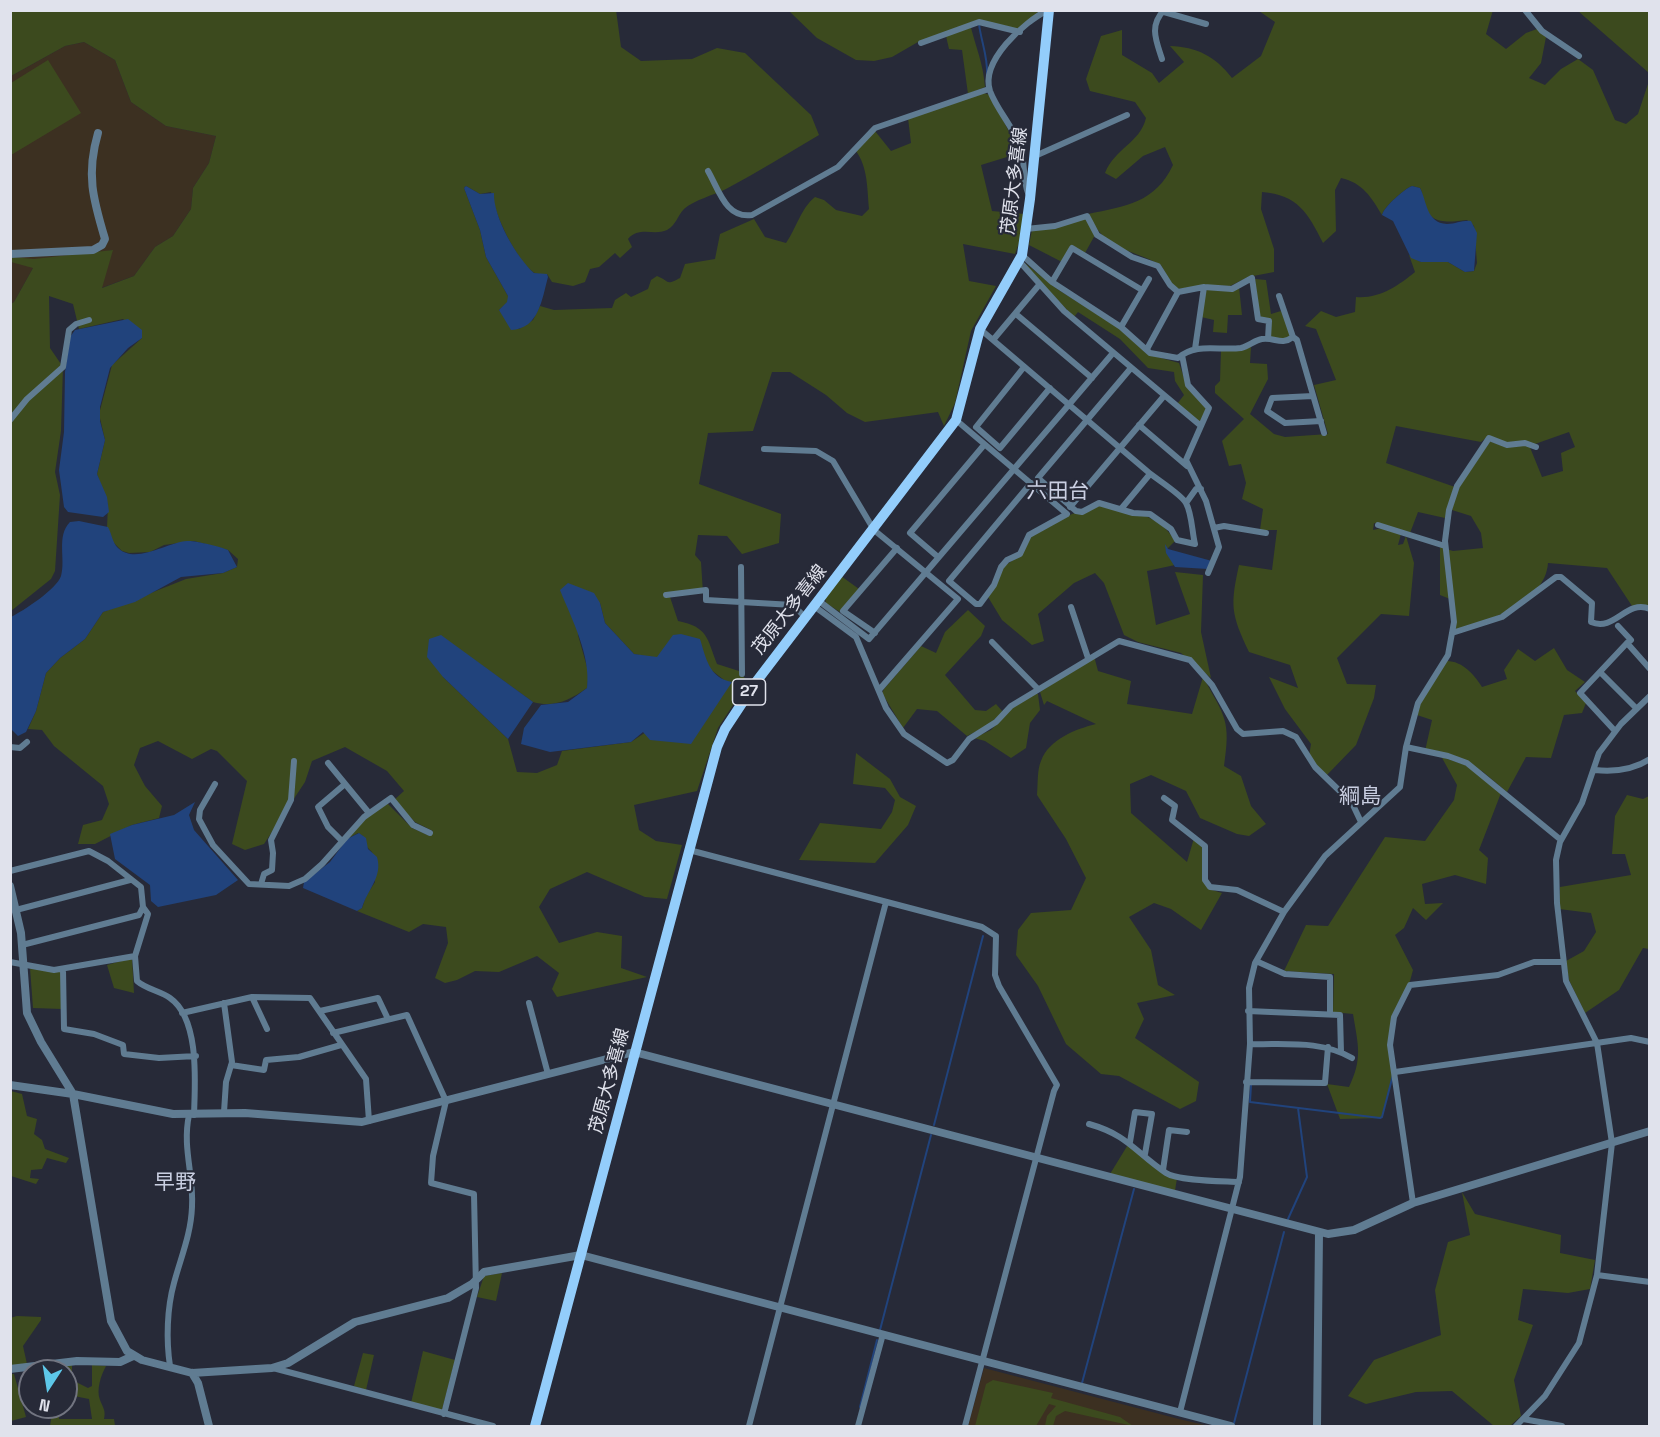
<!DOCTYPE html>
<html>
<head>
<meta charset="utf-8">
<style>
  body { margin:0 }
  #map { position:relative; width:1660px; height:1437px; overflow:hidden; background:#272a38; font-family:"Space Grotesk",sans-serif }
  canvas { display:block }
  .frame { position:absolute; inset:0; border:12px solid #e0e2ec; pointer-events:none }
  .north { position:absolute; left:18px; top:1359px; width:60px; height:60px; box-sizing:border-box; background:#272a38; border:2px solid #717480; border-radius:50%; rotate:192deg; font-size:16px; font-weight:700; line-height:24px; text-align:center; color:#e0e2ec }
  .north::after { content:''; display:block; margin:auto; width:21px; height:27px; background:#5dc7e8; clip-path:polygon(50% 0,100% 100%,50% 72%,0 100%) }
</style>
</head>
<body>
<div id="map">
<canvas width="1660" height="1437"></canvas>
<div class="frame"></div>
<div class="north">N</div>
</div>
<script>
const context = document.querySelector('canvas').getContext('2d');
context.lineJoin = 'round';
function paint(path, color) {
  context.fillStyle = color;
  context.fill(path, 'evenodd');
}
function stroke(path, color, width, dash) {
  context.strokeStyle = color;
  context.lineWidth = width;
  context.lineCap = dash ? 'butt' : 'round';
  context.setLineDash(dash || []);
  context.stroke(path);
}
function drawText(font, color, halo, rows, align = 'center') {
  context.font = font + ' "Space Grotesk","Noto Sans JP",sans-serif';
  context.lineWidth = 4.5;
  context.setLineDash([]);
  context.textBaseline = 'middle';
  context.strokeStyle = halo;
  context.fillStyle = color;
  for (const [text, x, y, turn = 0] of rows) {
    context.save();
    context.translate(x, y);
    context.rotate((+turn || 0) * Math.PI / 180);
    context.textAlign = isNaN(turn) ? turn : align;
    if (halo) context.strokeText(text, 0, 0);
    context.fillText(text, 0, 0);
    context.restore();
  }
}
paint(new Path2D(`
  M84 42 115 60 131 102 166 126 216 136 209 163 193 188 191 209 173 236 155 247 134 276 101 288 112 250 33 268 14 302 11 304V76L65 46Z
  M984 1368 1179 1419 1209 1426H968Z`), '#3c3021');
paint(new Path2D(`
  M616 10 621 47 641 61 692 59 717 48 745 53 811 115 819 135C788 153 758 172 726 189 714 195 694 200 684 209 677 216 677 224 667 230 654 236 639 226 628 239L632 247 620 258 615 253 599 267 590 269 585 282 573 286 552 282 547 274C542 274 537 275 533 272 515 258 495 215 491 192L480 194 466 186 464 188 480 230 486 257 508 296V302L499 310 519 329 533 320 540 306 554 310 612 308 615 300 626 293 631 297 648 289 651 280 657 276C670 281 665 286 680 278L685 264 715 259 720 234 754 219 765 237 786 243C796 229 801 208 815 197L824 200 836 210 862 216 869 209C867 188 868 168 856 151L875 131 891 151 911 143 908 118 984 93 990 95 1020 153 981 165 992 211 1024 214 1020 240 1015 254 963 244 969 281 996 286 971 331 955 403 944 426 938 412 865 422 847 413 826 395 790 372H772L753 431 708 433 699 484 781 514 779 543 742 554 727 536 698 535 695 555 701 562 703 593 670 597 678 621C708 627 707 638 717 664L739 671 748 682 718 728 697 791 634 805 639 830 656 841 682 845 667 899 645 897 587 872 550 889 539 907 559 943 597 932 622 936 621 968 647 977 557 997 552 989 559 973 537 956 499 972 475 971 457 980 445 983 435 978 448 943 446 927 423 924 409 932 357 911 362 908 366 896 375 882 372 852 366 846 363 836 358 833 347 839 365 817 387 803 412 828 430 836 433 831 415 822 394 800 404 791 387 771 345 747 312 761 305 782 264 844 245 850 232 844 247 781 217 751 211 749 192 759 158 741 140 748 134 765 145 786 162 806 159 818 132 825 95 844H78L83 825 102 820 109 804 103 786 54 746 42 730 28 729 36 711 46 673 60 658 85 639 103 612 186 579 223 573 237 567 238 559 228 550 194 541 164 545 150 552 129 553 122 551 113 542 107 528 108 505 97 474 105 440 99 414 112 365 142 338 123 319 79 329 73 304 49 296 50 348 63 367 61 431 55 472 60 495 55 571 51 579 11 611V304L14 302 33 268 11 262V257L34 259 113 250 102 288 134 276 155 247 173 236 191 209 193 188 209 163 216 136 166 126 131 102 115 60 84 42 65 46 11 76V11ZM600 603 605 623 634 654 710 669 724 680 631 742 562 751 557 765 537 773 517 772 508 739 443 677 441 636 533 702C554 708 570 700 587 688L589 674 578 635Z
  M1493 10 1486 34 1506 49 1526 33 1537 29 1546 37 1541 63 1529 78 1545 85 1561 69 1578 59 1593 70 1615 120 1626 124 1638 114 1649 81V608L1641 605 1632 606 1607 568 1548 563C1545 603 1490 619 1458 631L1455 628 1456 620 1450 599 1440 595V547L1453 551 1483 548 1481 533 1471 516 1452 510 1457 488 1488 441 1508 447 1529 445 1542 477 1563 471 1561 453 1575 447 1569 432 1535 444H1510L1488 436 1481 442 1396 426 1386 463 1455 487 1445 518 1418 512 1410 533 1374 523 1373 530 1382 528 1401 534 1398 545 1403 544 1406 536 1414 563 1409 616 1381 614 1337 658 1347 684 1376 685 1374 698 1356 745 1326 776 1309 756 1311 744 1285 709 1269 677 1298 688 1290 665 1249 652C1231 614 1230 606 1239 565L1272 570 1277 530H1260L1263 509 1242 499 1246 483 1241 464 1229 466 1222 441 1244 419 1215 393V386L1220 381 1221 350 1251 347 1250 363 1267 364 1268 379 1250 414 1274 434 1285 437 1328 434 1314 385 1336 380 1316 329 1305 326 1321 311 1336 317 1355 312 1356 297C1379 299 1398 286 1415 272L1409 255 1421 262H1448L1465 272 1474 271 1477 263 1474 226 1467 220C1449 222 1429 226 1423 202 1422 197 1423 193 1420 188L1412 186C1404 189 1384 207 1382 215 1371 197 1363 183 1341 178L1335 190 1336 231 1323 243C1308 213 1298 195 1262 192L1261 209 1274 249V272L1248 277 1230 286 1204 285 1178 289 1173 286 1161 265C1128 247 1108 253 1088 214 1126 206 1155 203 1173 165L1165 147 1143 156 1116 179 1105 173C1115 148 1140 143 1146 118L1135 102 1090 91 1086 79 1101 36 1122 30V55L1152 73 1159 83 1184 62 1170 46C1197 47 1215 56 1232 78L1261 56 1275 22 1259 11Z
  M789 11H1039L1020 30 980 20 918 42 892 57 874 61 856 60 817 38Z
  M1578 11H1649V73Z
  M970 24C976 48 983 62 985 87L968 94 962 50 949 49 946 36Z
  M48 60 81 113 11 155V83Z
  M1085 218 1095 235 1085 253 1072 245 1062 262 1029 245 1032 230Z
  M1025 263 1057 289 1119 328 1147 354 1179 363 1184 378 1207 408 1202 421 1197 422 1177 404 1184 395 1175 381 1174 372 1148 368 1120 339 1078 312 1074 317 1024 265Z
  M1255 279 1266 280 1271 314 1281 311 1291 335 1285 340 1270 338 1271 320 1264 319 1259 315Z
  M1239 287 1242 315H1228L1227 333 1213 332 1214 320 1201 317 1206 291 1208 289Z
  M1100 505C1129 511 1159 513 1175 541L1167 549 1175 565 1147 571 1156 625 1190 614 1175 572 1203 575 1201 632 1211 678 1181 653 1138 642 1124 635 1104 583 1095 573 1074 583 1038 614 1044 641 1032 645 1002 620 988 597 1001 568 1015 559 1031 536 1072 514Z
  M841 576 859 589 840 612 826 603 825 597Z
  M968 610 985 626 981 636 945 675 975 710 986 711 996 704 1003 712 987 726 967 736 937 711 917 709 903 728 882 693 884 689 921 646 936 653 945 632Z
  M1554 648 1567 670 1585 682 1575 691 1586 703 1582 713 1564 715 1551 758 1526 757 1507 792 1482 771 1425 751 1432 720 1417 715 1420 703 1447 661C1462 661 1475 675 1482 687L1507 679 1504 670 1518 649 1535 661Z
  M1094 656 1098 671 1131 681 1127 704 1192 714 1203 677C1225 717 1231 720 1224 766L1241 776 1251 806 1266 824 1249 836 1237 834 1200 818 1186 791 1151 775 1130 784 1131 813 1187 862 1194 838 1203 847V862L1209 889 1222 893 1201 930 1171 909 1154 903 1129 917 1151 950 1158 985 1175 995 1137 1003 1144 1019 1135 1038 1199 1082 1196 1101 1180 1109 1119 1076 1101 1074 1066 1044 1038 986 1016 955 1018 930 1031 913 1071 910 1086 878 1066 839 1037 795C1038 784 1037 770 1041 761 1049 739 1076 729 1096 724L1047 701 1044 705 1040 692Z
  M1035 693 1038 694 1040 710 1030 723 1026 748 1011 758 985 741 974 738 991 730 1013 707Z
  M856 753 890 779 900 797 916 806 908 825 875 863 799 860 820 823 881 829 892 812 895 800 885 788 853 784Z
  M1441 756 1469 766 1501 793 1479 850 1488 858 1486 884 1455 875 1422 884 1425 904 1443 903 1426 920 1413 908 1404 928 1395 935 1413 970 1410 981 1391 1022 1393 1076 1382 1118 1340 1119 1327 1084 1349 1087C1363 1058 1358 1045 1353 1014L1333 1012 1334 974 1284 971 1306 925 1328 926 1385 837 1425 841 1454 800 1457 785Z
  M1627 795 1643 799 1649 796V949L1643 948 1619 990 1585 1013 1569 980 1566 961 1584 951 1596 932 1591 913 1559 909 1560 887 1631 875 1625 854H1612L1615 816Z
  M132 958 134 993 114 988 107 965Z
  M30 968 62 971V1009L33 1008Z
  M11 1091 22 1094 27 1116 37 1119 34 1134 42 1140 45 1149 69 1158 66 1163 47 1158 42 1169 31 1170 30 1178 39 1179 36 1184 11 1176Z
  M1129 1143 1177 1178 1175 1191 1110 1174Z
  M1462 1192 1475 1214 1561 1235 1560 1253 1595 1260 1590 1289 1568 1293 1523 1289 1518 1320 1533 1325 1514 1380 1521 1416 1510 1426H1494L1452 1391 1416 1392 1366 1404 1348 1396 1374 1360 1441 1335 1435 1290 1448 1242 1470 1235Z
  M502 1273 496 1301 477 1297 484 1276Z
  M17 1316 41 1317V1320L23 1346 27 1364 11 1366 10 1318Z
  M423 1351 455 1360 442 1410 411 1403Z
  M363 1353 374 1355 366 1390 354 1386Z
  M72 1365V1380L88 1388 92 1386V1365L106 1366C101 1375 96 1390 100 1400 103 1408 106 1410 104 1419H114L115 1426H50L53 1407H60L59 1419H92L89 1399 74 1396 66 1398V1371H58V1367Z
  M11 1374H14L26 1417 11 1421Z
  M993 1380 1053 1393 1051 1398 1120 1417 1133 1426 1065 1411 1056 1416 1053 1426H1045L1047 1416 1056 1406 1049 1404 1036 1426H975L986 1384Z`), '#3c4a1e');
paint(new Path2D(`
  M466 186 480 194 494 193C493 217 517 258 534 273L547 274 548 277C542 299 539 329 511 330L499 310 507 302 508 296 486 257 480 230 464 188Z
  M1412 186 1420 188C1427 201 1426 223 1447 224 1456 224 1462 220 1471 221L1477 233 1474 271 1465 272 1448 262H1421L1411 258 1393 221 1382 215C1384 207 1404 189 1412 186Z
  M128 319 142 330V338L128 348 110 368 100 407V421L105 440 97 474 107 497 109 512 103 517 68 512 64 507 59 470 64 432 65 372 70 337 75 330Z
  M79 521 108 527C112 534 112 542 118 548 136 565 167 542 187 541 193 540 223 547 228 550L237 567 223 573 181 577 135 602 103 612 85 639 60 658 46 673 36 711 26 732 18 736 11 729V617C23 611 57 589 61 576 66 559 56 536 70 522Z
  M1165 544 1168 549 1212 561 1208 569 1175 567 1166 553Z
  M568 583 594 593 600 603 605 623 634 654 657 657 673 635 681 634 700 639C706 658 709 678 732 682L691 744 650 740 643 732 631 742 550 752 521 744 524 728 541 705 568 702 587 688C591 655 572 620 560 590Z
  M441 635 533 702 508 739 443 677 427 657 429 639Z
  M195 802 189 815 194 830 238 880 216 895 158 907 151 901 150 885 115 859 110 834 132 825 174 815Z
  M359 833 366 838 368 849 377 857C383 877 367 890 362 908L357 911 303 888 304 882 330 862 347 839Z`), '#21437c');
stroke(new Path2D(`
  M979 24C981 41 988 57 987 74
  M1251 1085 1250 1102 1380 1118 1382 1117 1393 1075
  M934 1125 983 936
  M1288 1219 1307 1177 1298 1108
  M880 1330 931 1135
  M1082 1383 1134 1189
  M860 1407 877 1340
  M1234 1423 1284 1232`), '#21437c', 2);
stroke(new Path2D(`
  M1525 10 1542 31 1579 56
  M1164 12 1206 24
  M921 43 979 22 1020 32
  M1162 59C1156 40 1149 26 1164 10
  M1035 156 1127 115
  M708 171C719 190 726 219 752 215L838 167 875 128 989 89
  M1028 193C1022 178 1026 160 1019 144 1012 125 997 110 990 91 980 61 1024 22 1048 10
  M1026 229 1055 226 1087 216 1097 235 1132 257 1158 266 1170 285 1178 292 1204 287 1232 289 1252 278 1258 319 1269 321 1268 339
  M1022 255 1052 282 1121 327 1150 353 1178 358C1196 342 1219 351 1241 348 1249 346 1255 340 1262 339 1275 337 1281 346 1293 337L1297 340 1324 433
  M1019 261 1064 311 1201 426 1186 460 1206 501 1219 547 1208 573
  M1052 282 1072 248 1142 290
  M1279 296 1293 337
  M1016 314 1092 378
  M1121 327 1149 279
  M980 329C1036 377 1092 424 1147 471 1156 479 1181 494 1186 503 1192 514 1192 532 1195 544L1177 540 1171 529 1150 514 1133 513 1099 503 1082 512 1076 511 1038 478 1131 368
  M993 340 1039 285
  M1147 349 1178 292
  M1195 349 1204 287
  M1182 355 1188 385 1209 408 1201 426
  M1024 367 976 427 1000 448 1050 388
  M1313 396 1272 398 1267 411 1285 423 1321 421
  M10 420 27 399 63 367 69 330 76 324 89 320
  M956 420 1067 514 1029 535 1020 554 1007 560 1001 567 994 585 980 604H976L949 581 1031 483
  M1139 425 1187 466
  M764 449 816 451 833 461 874 530 958 599 879 690
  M1186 503 1196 489H1201
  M1070 507 1164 396
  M1121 509 1150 474
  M1378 525 1445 546
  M1214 528 1224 526 1266 533
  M938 557 910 533 984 445
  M741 567 742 674
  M666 595 706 590V600L793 605 805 617
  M819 601 869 639 1113 353
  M814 606 856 637 886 708 904 734 947 763 953 760 969 739 996 722 1011 706 1119 641 1190 660 1212 685 1237 729 1243 734 1283 731 1296 737 1315 767 1352 803 1361 822
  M1071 607 1088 658
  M1618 626 1631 640 1627 643
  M875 633 843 611 897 548
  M1452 633 1502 617 1556 577H1561L1592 603 1591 622C1615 632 1626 599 1650 609
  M992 642 1038 689
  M1603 675 1636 708
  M1615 731 1580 693 1627 643 1650 669
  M10 747 20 748 27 742
  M1406 747 1448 756 1467 763 1561 840
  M328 763 369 813
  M1595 770C1614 772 1633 770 1650 759
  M215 784 200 810 199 819 213 845 249 884 289 886 305 879 322 864 364 817 391 798 413 825 430 833
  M1164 798 1175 806 1172 820 1205 846V880L1210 887 1237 890 1284 912
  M341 840 328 827 318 807 345 784
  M689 850 982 927 996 936 995 975 999 986 1057 1085 1054 1091 965 1426
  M10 871 89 851 108 861 141 887 143 907 139 915 22 945
  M261 884 264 874 272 870 273 853 271 840 291 800 294 761
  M143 907 148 914 135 956 137 981C146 989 160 991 170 998 200 1019 195 1083 194 1115
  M16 910 130 880
  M1256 961 1285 974 1330 977V1014
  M10 962 54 970 135 956
  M63 969 64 1029 94 1034 123 1045 124 1054 159 1058 196 1056
  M252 997 267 1029
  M224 1003 232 1062 226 1082 224 1112
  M529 1003 548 1074
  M320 1011 378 998 388 1019
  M1248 1011 1340 1015 1341 1052
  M182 1013 252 997 310 998 366 1079 369 1121
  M333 1033 407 1015 446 1101 433 1156 431 1183 474 1194 476 1288 444 1414
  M1250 1044C1285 1045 1321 1040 1352 1058
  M231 1065 264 1070 266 1060 299 1057 341 1045
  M1395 1072 1631 1038 1650 1042
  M1246 1082 1325 1083 1328 1047
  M1089 1124C1128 1135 1135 1152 1166 1173 1178 1181 1222 1181 1239 1182
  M1130 1142 1135 1112 1152 1114 1145 1154
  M1163 1170 1169 1130 1187 1132
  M1413 1203 1390 1045 1394 1017 1410 985 1498 975 1534 962H1563
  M1597 1275 1650 1282
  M170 1366C166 1340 167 1308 174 1283 181 1257 191 1234 192 1207 194 1175 182 1148 189 1115
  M273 1368 493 1426
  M1180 1412 1240 1177 1250 1044 1249 988 1255 963 1284 912 1325 856 1400 787 1406 747 1418 703 1448 655 1454 622 1445 541 1449 510 1457 486 1489 438 1507 445 1525 443 1536 447
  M1523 1419 1562 1426
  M749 1426 886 902
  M858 1426 883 1334
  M1516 1426 1545 1396 1579 1343 1597 1275 1612 1143 1597 1043 1566 981 1557 903 1556 860 1560 842 1582 803 1599 753 1621 724 1650 696`), '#607c92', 6);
stroke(new Path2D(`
  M10 254 93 250 102 245 105 239C93 199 86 174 98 133
  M10 886 21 933 27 1013 41 1042 73 1094 111 1321 127 1351 142 1360 192 1373 272 1368 288 1363 355 1322 448 1298 472 1284 484 1272 581 1255 1231 1426
  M10 1085 73 1094 173 1114 245 1113 362 1122 634 1052 1328 1234 1354 1230 1413 1203 1650 1131
  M10 1369 77 1361 120 1362 133 1356
  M192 1373 198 1383 209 1426
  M1317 1426 1319 1233`), '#607c92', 8);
stroke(new Path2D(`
  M535 1426 717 747 725 729 756 682 956 420 980 329 1022 255 1030 199 1049 10`), '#93cdfb', 10);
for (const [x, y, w] of [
  [749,692,33]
]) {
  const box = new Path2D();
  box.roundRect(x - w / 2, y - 13, w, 26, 4.5);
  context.fillStyle = '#272a38';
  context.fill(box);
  stroke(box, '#e0e2ec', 1.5);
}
drawText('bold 16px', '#e0e2ec', null, [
  ["27",749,692]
]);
drawText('18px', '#e0e2ec', '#272a38', [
  ["茂原大多喜線",1015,181,-83],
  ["茂原大多喜線",790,610,-52],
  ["茂原大多喜線",610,1081,-75]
]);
drawText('21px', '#cacfe2', '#272a38', [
  ["六田台",1058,492],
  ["綱島",1360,797],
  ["早野",175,1183]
]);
</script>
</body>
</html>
